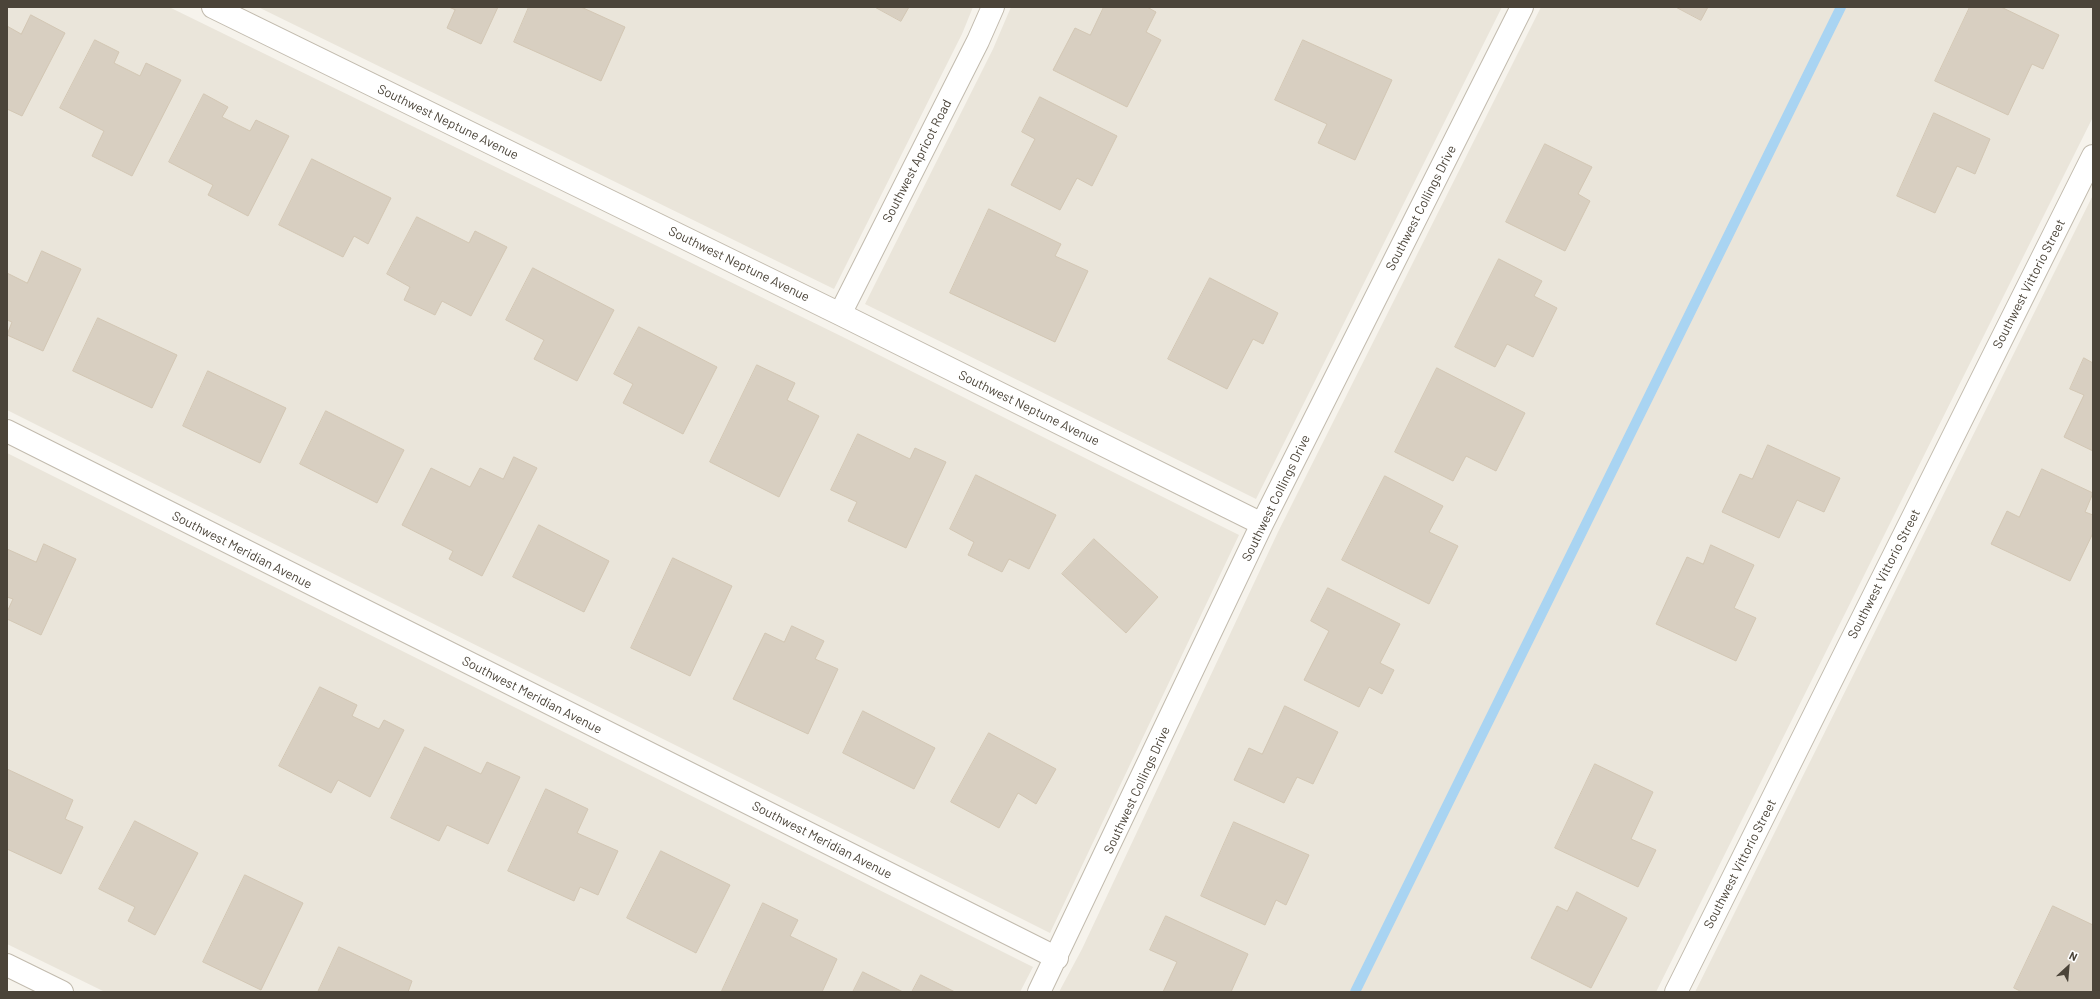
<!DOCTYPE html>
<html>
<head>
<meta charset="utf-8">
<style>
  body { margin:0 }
  #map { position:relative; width:2100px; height:999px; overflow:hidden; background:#f6f3ec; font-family:Barlow,sans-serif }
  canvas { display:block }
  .frame { position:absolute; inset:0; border:8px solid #4b4439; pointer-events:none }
  .north { position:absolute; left:2048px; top:947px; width:40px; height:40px; -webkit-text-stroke:3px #fff; paint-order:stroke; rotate:26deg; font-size:11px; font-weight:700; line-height:16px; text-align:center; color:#4b4439 }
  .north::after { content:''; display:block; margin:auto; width:14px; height:18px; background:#4b4439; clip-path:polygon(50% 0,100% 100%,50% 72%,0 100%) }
</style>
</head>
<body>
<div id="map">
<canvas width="2100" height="999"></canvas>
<div class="frame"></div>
<div class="north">N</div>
</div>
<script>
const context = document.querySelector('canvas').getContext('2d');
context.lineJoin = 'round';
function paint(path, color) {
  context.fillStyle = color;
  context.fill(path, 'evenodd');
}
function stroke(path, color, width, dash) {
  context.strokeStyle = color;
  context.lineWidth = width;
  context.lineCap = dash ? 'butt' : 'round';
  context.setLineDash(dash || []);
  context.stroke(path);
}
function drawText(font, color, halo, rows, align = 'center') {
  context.font = font + ' Barlow,sans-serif';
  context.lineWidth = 4;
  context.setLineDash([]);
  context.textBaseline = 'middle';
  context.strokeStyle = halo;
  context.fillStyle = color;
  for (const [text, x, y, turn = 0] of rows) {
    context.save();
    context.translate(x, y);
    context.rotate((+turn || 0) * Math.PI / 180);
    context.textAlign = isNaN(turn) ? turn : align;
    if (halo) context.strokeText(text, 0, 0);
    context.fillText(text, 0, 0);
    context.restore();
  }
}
paint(new Path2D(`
  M7 7H169L847 339 1239 535 1050 933 7 410Z
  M258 7H973L962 34 834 289Z
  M1011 7H1502L1256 499 865 304 993 49Z
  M1541 7H2093V117L1656 992H1059L1082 949 1278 532Z
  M2093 195V992H1695Z
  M7 453 1033 967 1020 992H105L7 944Z`), '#eae5da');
stroke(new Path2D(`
  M1355 992 1841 7`), '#a9d4f2', 10);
const building = new Path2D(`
  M449 7H498L481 44 447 28 455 10Z
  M529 7H581L625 27 601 81 514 42Z
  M875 7H909L901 21Z
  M1104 7H1147L1156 12 1146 32 1161 40 1127 107 1053 70 1075 28 1090 35Z
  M1676 7H1708L1701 20Z
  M1970 7H2001L2059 35 2043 69 2032 64 2008 115 1935 81Z
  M31 15 65 33 22 116 7 109V26L21 34Z
  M95 40 119 52 114 63 140 76 146 63 181 80 132 176 92 156 104 131 60 108Z
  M1303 40 1392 80 1355 160 1318 143 1327 124 1275 100Z
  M204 94 228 107 222 117 250 131 256 120 289 136 248 216 208 195 213 185 169 162Z
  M1040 97 1117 136 1092 186 1077 178 1060 210 1011 185 1035 139 1022 132Z
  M1934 113 1990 139 1975 174 1957 166 1935 213 1897 196Z
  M1545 144 1592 167 1578 194 1590 201 1565 251 1506 222Z
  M312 159 391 198 368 244 354 236 343 257 279 225Z
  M989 209 1061 244 1055 256 1088 271 1055 342 950 293Z
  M417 217 469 243 475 231 507 247 471 316 442 301 435 315 404 300 410 287 387 274Z
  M42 251 81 269 43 351 7 335 12 322 7 320V273L27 283Z
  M1499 259 1542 281 1534 296 1557 308 1533 357 1507 344 1495 367 1455 347Z
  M533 268 614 310 577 381 534 359 544 340 506 320Z
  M1210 278 1278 313 1263 344 1253 339 1227 389 1168 359Z
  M98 318 177 355 152 408 73 371Z
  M639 327 717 367 683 434 623 403 633 384 614 374Z
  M2084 358 2093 363V451L2064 437 2084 395 2070 389Z
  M757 365 795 383 787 400 819 416 779 497 710 462Z
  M1437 368 1525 413 1496 471 1466 456 1453 481 1395 452Z
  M208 371 286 408 260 463 183 426Z
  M326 411 404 450 377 503 300 464Z
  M858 434 910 459 915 448 946 462 906 548 848 521 857 502 831 490Z
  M1768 445 1840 478 1824 512 1797 500 1779 538 1722 512 1740 474 1752 479Z
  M514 457 537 468 482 576 449 559 453 551 402 525 431 468 470 487 480 468 503 479Z
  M2042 469 2093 493 2085 512 2093 515V533L2070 581 1991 544 2007 511 2019 517Z
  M976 475 1056 515 1029 569 1009 559 1002 572 968 555 974 542 950 529Z
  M1385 476 1443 506 1429 532 1458 546 1429 604 1342 560Z
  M539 525 609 561 584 612 513 577Z
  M1094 539 1158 597 1126 633 1062 574Z
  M44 544 76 559 41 635 7 619V612L13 599 7 597V549L36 562Z
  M1711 545 1754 565 1734 608 1756 618 1736 661 1656 624 1687 557 1703 564Z
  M673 558 732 586 690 676 631 648Z
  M1328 588 1400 624 1380 663 1394 670 1382 694 1369 687 1359 707 1304 680 1329 631 1311 621Z
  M792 626 824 641 815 659 838 669 808 734 733 699 765 633 784 642Z
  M320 687 357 705 352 716 379 729 384 720 404 730 370 797 338 780 331 793 279 766Z
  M1285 706 1338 732 1313 784 1297 777 1284 803 1234 780 1249 748 1262 754Z
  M863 711 935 748 914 789 843 753Z
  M989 733 1056 769 1036 804 1018 793 999 828 951 802Z
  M425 747 481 774 487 762 520 777 488 844 447 825 439 841 391 818Z
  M1595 764 1653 792 1631 839 1656 850 1638 887 1555 848Z
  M7 769 73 800 65 819 83 827 61 874 7 849Z
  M546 789 588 809 577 833 618 851 598 895 580 887 574 901 508 871Z
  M135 821 198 853 155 935 128 921 135 907 99 889Z
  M1234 822 1309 855 1286 905 1276 900 1265 925 1201 896Z
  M661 851 730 885 696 953 627 918Z
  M245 875 303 903 261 990 203 962Z
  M1577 892 1627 918 1591 988 1531 958 1557 906 1567 911Z
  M763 903 798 920 790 936 837 959 822 992 722 991Z
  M2053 906 2093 925V989L2091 992H2022L2014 988Z
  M1166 916 1248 954 1231 992H1163L1177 962 1150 950Z
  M339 947 412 981 408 992H318Z
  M863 972 903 992H853Z
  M921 975 955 992H912Z`);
paint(building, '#d8cfc1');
stroke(building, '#d3c7b4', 1);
const minor = new Path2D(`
  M213 7 840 314 1262 524
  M840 314 978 41 993 7
  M7 431 1057 958
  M7 965 62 992
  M1039 992 1262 524 1522 7
  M1676 992 2093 156`);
stroke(minor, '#c2bbae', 24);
stroke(minor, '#fff', 22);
drawText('13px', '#4b4439', '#fff', [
  ["Southwest Neptune Avenue",448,122,26],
  ["Southwest Apricot Road",917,161,-63],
  ["Southwest Collings Drive",1421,208,-63],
  ["Southwest Neptune Avenue",739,264,26],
  ["Southwest Vittorio Street",2029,284,-63],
  ["Southwest Neptune Avenue",1029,408,26],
  ["Southwest Collings Drive",1276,498,-64],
  ["Southwest Meridian Avenue",242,550,27],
  ["Southwest Vittorio Street",1884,574,-63],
  ["Southwest Meridian Avenue",532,695,27],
  ["Southwest Collings Drive",1137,790,-65],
  ["Southwest Meridian Avenue",822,840,27],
  ["Southwest Vittorio Street",1740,864,-63]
]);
</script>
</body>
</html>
